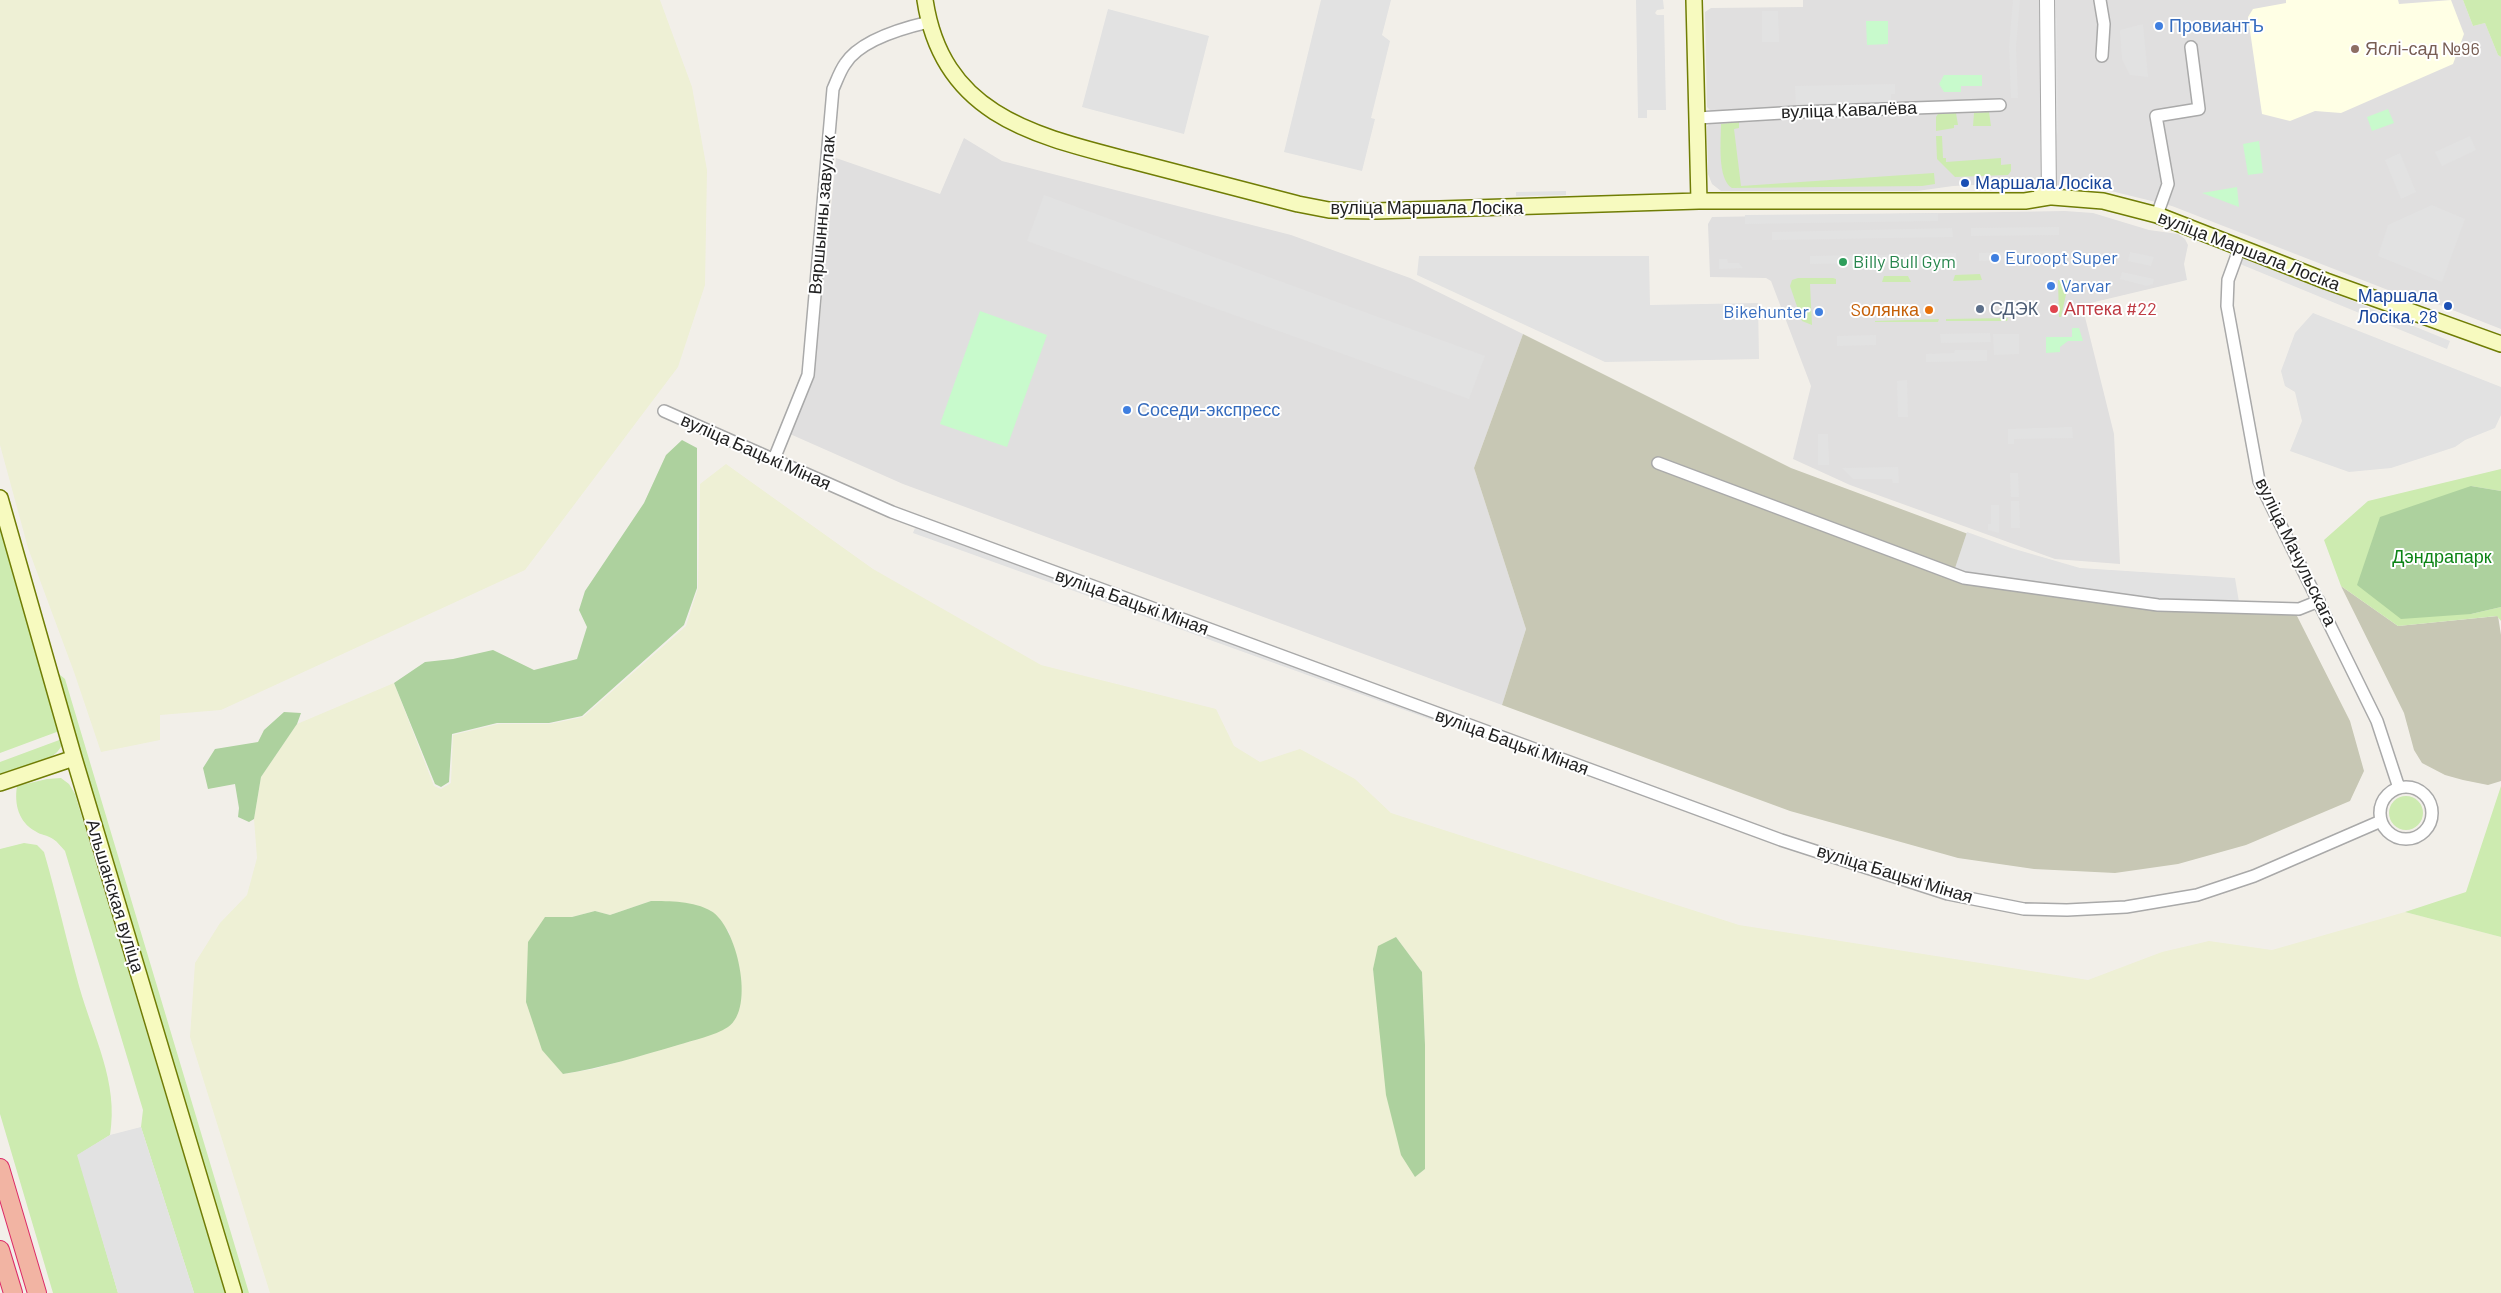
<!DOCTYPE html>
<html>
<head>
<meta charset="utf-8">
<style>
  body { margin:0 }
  canvas { display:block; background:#f2efe9 }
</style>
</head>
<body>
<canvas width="2501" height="1293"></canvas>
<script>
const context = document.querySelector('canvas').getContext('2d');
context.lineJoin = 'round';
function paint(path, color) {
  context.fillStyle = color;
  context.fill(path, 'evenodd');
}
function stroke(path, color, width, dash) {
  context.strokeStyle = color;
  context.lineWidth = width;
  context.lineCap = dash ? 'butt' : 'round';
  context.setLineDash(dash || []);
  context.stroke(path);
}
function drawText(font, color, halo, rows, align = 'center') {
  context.font = font + ' Barlow,sans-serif';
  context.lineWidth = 4;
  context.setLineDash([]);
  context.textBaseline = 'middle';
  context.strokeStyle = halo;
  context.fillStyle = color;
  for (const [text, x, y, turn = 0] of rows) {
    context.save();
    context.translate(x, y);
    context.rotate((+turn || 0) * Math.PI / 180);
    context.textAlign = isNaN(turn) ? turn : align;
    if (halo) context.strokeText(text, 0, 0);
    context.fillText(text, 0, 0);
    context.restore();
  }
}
paint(new Path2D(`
  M1803 0H2463L2473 26 2485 23 2498 55 2501 57V329L2427 300 2388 290 2172 206 2111 191 2066 185 1994 184 1953 186 1917 191H1721L1712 184 1708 174 1707 126 1711 123 1712 112 1707 107 1705 12 1711 8 1803 7Z
  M964 138 1002 161 1291 235 1410 278 1523 334 1474 468 1526 629 1502 705 903 484 790 434 814 376 836 158 940 194Z
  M2065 211 2093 213 2149 230 2178 234 2185 239 2188 245 2184 264 2187 280 2082 305 2114 434 2120 564 2055 559 1850 485 1793 459 1811 386 1771 281 1766 278 1710 277 1708 224 1712 217Z`), '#e0dfdf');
paint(new Path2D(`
  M2286 0H2398L2399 4 2451 0 2464 34 2453 64 2341 113 2315 111 2290 121 2262 114 2248 17 2253 9 2286 3Z`), '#ffffe5');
paint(new Path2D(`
  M1523 334 1791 468 2054 566 2296 614 2350 721 2364 771 2350 801 2246 845 2178 864 2115 873 2034 869 1958 858 1790 811 1502 705 1526 629 1474 468Z
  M2341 586 2398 626 2498 616 2501 635V781L2488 785 2463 780 2445 775 2422 763 2414 750 2404 713Z`), '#c7c7b4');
paint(new Path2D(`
  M0 0H660L692 87 707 170 705 285 678 367 525 570 221 710 160 715V740L101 752 74 672 28 548 0 445Z
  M726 464 873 569 1041 665 1216 709 1234 746 1260 762 1300 749 1355 779 1391 813 1739 925 2088 980 2162 952 2209 941 2272 950 2405 912 2501 937V1293H270L190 1037 195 963 220 923 247 895 257 858 254 819 261 777 297 724 394 683 434 786 441 789 451 783 453 735 498 724H550L583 717 686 626 698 588 700 484ZM651 901 693 905 711 911 729 932 739 965 698 1039 594 1069 563 1074 545 917H572L595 911 610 915ZM1396 937 1422 972 1425 1045V1169L1415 1177 1380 1020 1373 969Z`), '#eef0d5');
paint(new Path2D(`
  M2463 0H2501V57L2498 55 2485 23 2473 26Z
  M1989 112 1991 126H1973L1974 113Z
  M1956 113 1958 125H1954V128L1936 131V117L1938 114Z
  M1739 122V128L1734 129 1741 186 1934 173 1935 184 1922 186 1732 188C1717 179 1721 140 1721 124Z
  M1936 136H1942L1943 158H1946V162L2001 158V165L2011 164V171L2008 175 1955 177 1937 159Z
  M1980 274 1982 280 1953 281 1955 275Z
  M1884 276H1908L1911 282H1882Z
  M1798 278H1833L1836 279V284H1810L1812 325 1802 321 1790 286 1792 280Z
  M2058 280 2069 281 2061 317H2059Z
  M2008 318 2007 321H1946V319Z
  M1939 319 1938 322H1875V321Z
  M2501 469V491L2471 486V614L2501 607V621L2497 616 2398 626 2341 586 2324 540 2368 501Z
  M0 518 62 730 0 753Z
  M59 674 65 679 249 1293H242L56 675Z
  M62 739C65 761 16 770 0 775V762Z
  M61 778 69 784 75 794 225 1293H194L141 1127 143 1110 65 851C61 847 58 842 53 839 48 835 40 835 35 831 19 822 14 805 17 786L47 779Z
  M2501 786V937L2405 912 2466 892Z
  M2389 813a17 17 0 1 1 34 0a17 17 0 1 1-34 0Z
  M24 843 37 845 44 852C57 897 67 942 79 986 93 1036 119 1082 110 1135L78 1155 118 1293H53L0 1114V849Z`), '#cdebb0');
paint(new Path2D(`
  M682 440 697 448V588L684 625 582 716 549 723H497L452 734 449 782 441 787 435 784 394 683 425 662 453 659 493 650 534 670 577 659 587 627 579 610 585 591 644 503 666 455Z
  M2471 486 2501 491V607L2471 614 2401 619 2357 585 2380 517Z
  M284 712 301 713 297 724 261 777 254 819 249 822 238 817 239 808 235 784 208 789 203 768 215 749 258 742 264 730Z
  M651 901C669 901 694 901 711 911 737 926 756 1009 728 1027 714 1036 694 1040 678 1045 640 1056 602 1068 563 1074L542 1050 526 1002 528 942 545 917H572L595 911 610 915Z
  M1396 937 1422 972 1425 1045V1169L1415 1177 1401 1155 1386 1095 1373 969 1378 946Z`), '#add19e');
paint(new Path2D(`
  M1866 21H1888V44L1867 45Z
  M1944 75H1982V86H1961V92H1944L1939 84Z
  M2388 109 2394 123 2372 131 2367 117Z
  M2259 141 2263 173 2248 175 2243 144Z
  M2237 187 2239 207 2202 193Z
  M980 311 1047 335 1007 447 940 424Z
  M2072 328H2079L2083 341H2068L2060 347V352L2046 353V337H2072Z`), '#c8facc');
paint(new Path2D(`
  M1321 0H1391L1382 35 1390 41 1371 118 1375 119 1362 171 1284 152Z
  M1636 0H1663L1664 9 1657 10 1655 13 1657 15H1664L1666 110H1647V118H1638Z
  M2013 0H2020L2016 47 2018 98H2011L2009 47Z
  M1108 9 1209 36 1184 134 1082 107Z
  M1762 11H1778L1779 42H1762Z
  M2057 17 2058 133 2052 139 2050 23Z
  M2143 24 2148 77 2130 75 2122 59 2120 30Z
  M1895 84V94H1891V103L1796 106 1795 86Z
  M2470 136 2476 150 2442 166 2435 152Z
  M2400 153 2416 192 2401 199 2385 160Z
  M1566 191V195L1516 196V192Z
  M1044 195 1485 356 1469 399 1027 241Z
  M2432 205 2465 219 2442 282 2378 256 2388 225Z
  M1938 213V221L1745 224V215Z
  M2059 227V235L1971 236V228Z
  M1952 228 1953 237 1772 240V232Z
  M2056 251V259L1979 261V253Z
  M2130 252 2154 257 2151 266 2128 261Z
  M1956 253V261L1879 263V255Z
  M1861 255V263L1810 264V256Z
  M1419 256H1649L1650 305 1758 303 1759 359 1605 362 1417 275Z
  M2243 256 2450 341 2447 349 2240 264Z
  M1719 259H1727L1728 263H1739L1743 268 1719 269Z
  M2122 272 2154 279 2153 284 2147 286 2120 279Z
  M2313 313 2501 387V415L2495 428 2465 440 2455 447 2391 468 2349 472 2290 451 2302 421 2295 392 2285 386 2281 371 2295 333Z
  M1990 333 1991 342 1941 343 1940 334Z
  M1993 334H2019V354L1994 355Z
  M1876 335V345L1837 346V336Z
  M1955 350H1987V361L1926 362V354L1954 353Z
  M1907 380 1908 417H1898L1897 381Z
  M2072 427 2073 438 2014 439V444H2008V429Z
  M1818 434H1828L1829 465H1818Z
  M1898 467 1899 483H1893L1892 479H1853L1842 468Z
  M2010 473H2018L2019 497H2011Z
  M2011 501H2019L2020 528H2011Z
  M1991 505H1999V533L1988 530V524H1991Z
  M915 528 1687 806 1685 811 913 533Z
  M1967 532 2011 548 2080 568 2235 578 2240 608 2158 605 1953 574Z
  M141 1127 194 1293H118L77 1155 110 1135Z`), '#e2e2e2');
const minor = new Path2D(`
  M2100 0 2104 24 2102 56
  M1698 118 1799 112 2000 105
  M2157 215 2168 184 2156 116 2199 109 2191 47
  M2240 247 2228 280 2227 306 2259 481 2377 721 2399 788
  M664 411 892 512 1781 840 1948 894 2024 909 2067 910 2126 907 2197 895 2254 876 2381 821
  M774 459 808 375 833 89C837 80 840 71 845 64 860 40 903 28 929 22
  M1658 463 1964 578 2158 605 2299 609 2319 601
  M2380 813a26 26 0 1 1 52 0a26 26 0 1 1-52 0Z`);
const tertiary = new Path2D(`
  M2047 0 2049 197`);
const secondary = new Path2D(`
  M925 0C943 120 1042 137 1140 163 1193 177 1246 190 1298 204L1329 210 1375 211 1699 201H2025L2049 197
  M1694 0 1699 201
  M2040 196 2103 201 2157 215 2326 281 2501 344
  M0 498 74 758 234 1293
  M0 783 74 758`);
const trunk = new Path2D(`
  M0 1168 37 1293
  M0 1250 13 1293`);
stroke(minor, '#a9a9a9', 14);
stroke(tertiary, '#a9a9a9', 16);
stroke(secondary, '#707d05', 18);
stroke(trunk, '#dc2a67', 20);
stroke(minor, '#fff', 11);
stroke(tertiary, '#fff', 14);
stroke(secondary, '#f7fabf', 15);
stroke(trunk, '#f2b4a3', 18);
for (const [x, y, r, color] of [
  [2159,26,5,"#3f7fe0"],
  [2355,49,5,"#8d6e63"],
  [1965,183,5,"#1a4fb4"],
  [1995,258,5,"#3f7fe0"],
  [1843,262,5,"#2e9e5b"],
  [2051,286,5,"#3f7fe0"],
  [2448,306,5,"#1a4fb4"],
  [1980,309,5,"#5c6f8a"],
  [2054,309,5,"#e0444e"],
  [1929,310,5,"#e8710a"],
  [1819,312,5,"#3f7fe0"],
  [1127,410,5,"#3f7fe0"]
]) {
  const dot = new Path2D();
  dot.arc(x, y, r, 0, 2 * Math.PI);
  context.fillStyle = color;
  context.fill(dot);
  stroke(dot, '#fff', 2);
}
drawText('18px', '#366cbe', '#fff', [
  ["ПровиантЪ",2169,26],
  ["Euroopt Super",2005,258],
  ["Varvar",2061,286],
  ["Bikehunter",1809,312,"right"],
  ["Соседи-экспресс",1137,410]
], 'left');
drawText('18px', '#785e54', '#fff', [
  ["Яслі-сад №96",2365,49]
], 'left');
drawText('18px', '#222', '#fff', [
  ["вуліца Кавалёва",1849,110,-2],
  ["вуліца Маршала Лосіка",1427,208],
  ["Вяршынны завулак",822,215,-85],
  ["вуліца Маршала Лосіка",2249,251,21],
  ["вуліца Бацькі Міная",756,452,24],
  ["вуліца Мачульскага",2296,552,64],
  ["вуліца Бацькі Міная",1132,602,20],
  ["вуліца Бацькі Міная",1512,742,20],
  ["вуліца Бацькі Міная",1895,874,17],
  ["Альшанская вуліца",115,896,73]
]);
drawText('18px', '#164399', '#fff', [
  ["Маршала Лосіка",1975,183],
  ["Маршала",2438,296,"right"],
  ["Лосіка, 28",2438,317,"right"]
], 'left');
drawText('18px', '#27864d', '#fff', [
  ["Billy Bull Gym",1853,262]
], 'left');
drawText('18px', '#4e5e75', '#fff', [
  ["СДЭК",1990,309]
], 'left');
drawText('18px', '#be3a42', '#fff', [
  ["Аптека #22",2064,309]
], 'left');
drawText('18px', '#c56008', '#fff', [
  ["Sолянка",1919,310]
], 'right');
drawText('18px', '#0c8416', '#fff', [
  ["Дэндрапарк",2442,557]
]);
</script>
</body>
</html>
